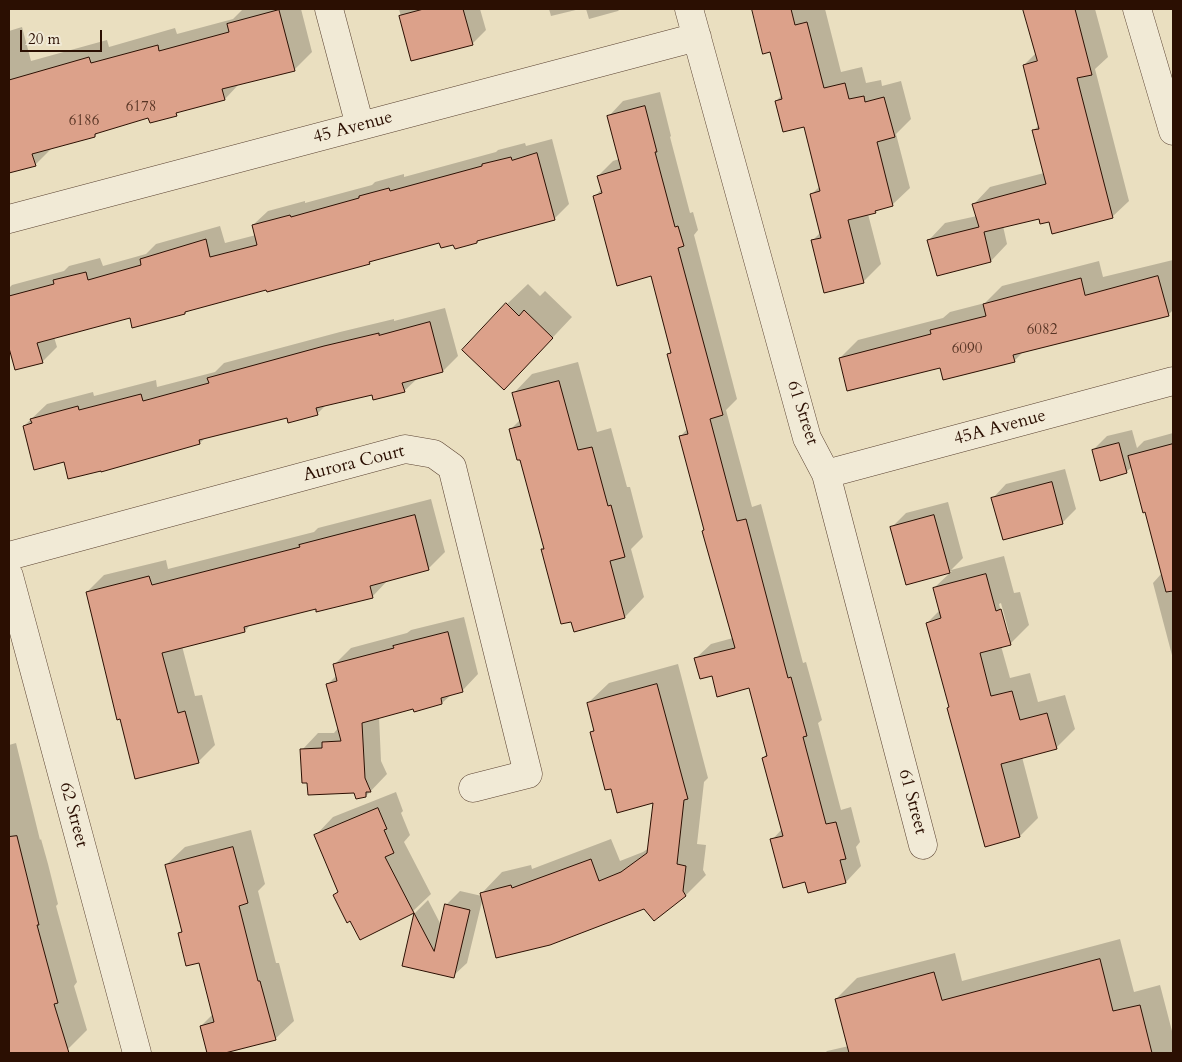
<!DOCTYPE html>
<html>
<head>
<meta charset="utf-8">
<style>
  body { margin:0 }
  #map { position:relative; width:1182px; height:1062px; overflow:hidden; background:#eadfc0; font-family:Cardo,serif }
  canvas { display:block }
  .frame { position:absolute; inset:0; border:10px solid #2b0f02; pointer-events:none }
  .scale { position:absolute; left:20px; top:30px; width:82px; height:22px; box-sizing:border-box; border:2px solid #2b0f02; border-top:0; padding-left:6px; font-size:15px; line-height:18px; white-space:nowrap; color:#2b0f02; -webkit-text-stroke:4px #f1ead6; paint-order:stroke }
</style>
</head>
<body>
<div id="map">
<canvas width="1182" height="1062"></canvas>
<div class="frame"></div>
<div class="scale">20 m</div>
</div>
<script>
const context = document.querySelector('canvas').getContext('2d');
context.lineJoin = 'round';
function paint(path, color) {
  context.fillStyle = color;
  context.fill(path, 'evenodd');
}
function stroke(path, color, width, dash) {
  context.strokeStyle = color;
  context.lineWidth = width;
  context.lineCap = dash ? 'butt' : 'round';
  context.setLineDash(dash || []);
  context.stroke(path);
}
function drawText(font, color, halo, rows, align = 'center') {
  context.font = font + ' Cardo,serif';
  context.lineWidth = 5;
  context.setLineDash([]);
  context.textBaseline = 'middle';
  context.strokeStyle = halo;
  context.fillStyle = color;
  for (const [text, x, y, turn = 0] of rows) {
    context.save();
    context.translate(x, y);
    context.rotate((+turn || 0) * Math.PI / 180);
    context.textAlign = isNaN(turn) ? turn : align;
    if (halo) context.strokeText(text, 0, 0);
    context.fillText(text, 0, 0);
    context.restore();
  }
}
paint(new Path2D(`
  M243 9H301L312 52 295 69 240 83 225 99 180 111 176 114 149 117 99 131 95 136 53 147 35 165 9 172V31L22 27 31 61 107 40 109 47 175 28 177 34 233 19Z
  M399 9H480L486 30 472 44 412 60Z
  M549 9H580L551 16Z
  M586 9H620L618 11 589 19Z
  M753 9H825L841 72 862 67 866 83 881 80 882 86 901 81 911 119 896 134 910 188 892 205 879 208 875 212 868 214 881 264 864 281 825 291 812 241 821 232 812 194 820 186 805 125 776 101 782 95 771 51 764 53Z
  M1025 9H1095L1108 57 1095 69 1129 201 1112 217 1050 221 1039 217 1003 226 1007 244 991 261 929 240 945 223 977 216 974 204 990 187 1044 173 1033 131 1039 125 1024 65 1036 53Z
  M660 92 671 136 670 137 690 213 693 212 698 230 694 235 737 399 726 410 752 507 761 504 803 663 806 662 822 720 818 723 841 810 851 807 860 842 856 847 861 866 846 882 809 891 806 881 772 840 782 829 763 758 768 753 750 686 712 674 695 659 711 644 733 638 680 437 688 428 668 354 672 351 652 275 595 196 602 189 598 176 613 161 619 159 608 117 623 101Z
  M552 139 569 204 554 219 481 238 477 242 454 243 440 242 372 260 369 263 267 288 131 317 54 337 57 347 42 362 15 369 9 344V288L12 285 64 271 69 266 100 258 103 266 146 254 156 244 220 226 225 243 256 235 253 225 268 211 305 201V203L372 185 375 182 404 174V177L496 152 498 150 525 143 526 146Z
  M1173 260V310L1168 315 1024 351 1014 361 941 366 840 358 858 340 943 318 950 312 985 303 1002 286 1099 261 1103 277Z
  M528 284 540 296 545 291 572 317 524 368 507 304Z
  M445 308 458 356 443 371 418 378 404 391 373 393 326 405 317 414 288 417 205 438 200 443 24 426 47 404 93 392 94 396 156 380 157 387 215 372 224 363 340 332 394 319V321Z
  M578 362 597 432 611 428 627 487H630L643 537 631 549 644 597 625 617 542 550 544 548 521 458 510 430 520 420 513 394 532 374Z
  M1132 430 1137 448 1144 441 1173 433V659L1153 583 1162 573 1146 510 1132 467 1126 472 1093 450 1107 436Z
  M1065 469 1076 509 1062 523 993 498 1006 484Z
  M431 499 445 552 428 569 389 579 372 597 317 608 251 624 245 631 182 646 195 696 202 695 215 745 198 762 87 592 104 575 166 560 168 569 314 532 318 528Z
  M948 502 963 558 951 570 1004 556 1014 593 1020 592 1029 625 1010 644 1001 646 1010 678 1030 673 1038 702 1065 695 1075 729 1056 748 1022 757 1038 818 1020 836 950 707 927 623 940 610 934 588 952 571 907 583 892 527 906 513ZM1001 603 1009 633H1006L999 604Z
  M464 617 478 674 462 691 452 694 442 703 414 708 379 717 381 761 387 774 366 796 355 791 302 750 318 733H334L339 727 328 684 337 675 334 665 351 648 407 633 411 630Z
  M678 664 708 778 704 782 697 844 706 845 703 870 706 875 686 895 645 907 483 897 467 963 453 976 403 965 415 913 428 900 441 925 446 905 460 891 482 896V893L502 872 531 865 532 869 611 839 620 861 643 852 649 848 655 802 612 787 591 732 595 728 588 703 609 683Z
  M16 743 40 840 41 839 48 864 58 904 56 906 77 982 74 986 87 1030 67 1050 55 1053H9V745Z
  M396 792 403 811 401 813 410 835 404 842 431 894 413 911 361 938 334 895 339 891 316 835 333 817Z
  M251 830 265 884 258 891 276 963H279L294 1021 275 1039 220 1053H208L201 1026 213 1014 200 962 180 933 182 931 166 865 185 847Z
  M1120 939 1134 992 1160 985 1173 1035V1053H825L827 1051 849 1046 836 999 857 978 955 953 962 981Z`), '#0003');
const building = new Path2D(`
  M424 9H463L473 45 411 61 399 16Z
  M752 9H791L795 25 807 22 824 88 845 83 849 99 864 96 865 102 884 97 895 137 877 142 893 206 875 211 876 213 848 220 864 283 824 293 811 240 821 238 810 194 820 191 804 127 783 132 775 101 782 99 770 52 763 54Z
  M1023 9H1075L1092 75 1077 78 1113 218 1052 234 1049 222 1040 224 1039 219 984 232 991 262 937 276 927 240 979 227 972 204 1046 184 1032 130 1039 129 1023 65 1037 61Z
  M279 10 295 71 222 89 225 100 176 113 177 116 150 123 148 118 95 134V137L32 154 36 166 9 173V80L89 57 91 63 158 45 159 51 229 32 227 24Z
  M645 106 657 152H655L675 227 678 226 684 246 678 248 723 415 710 419 737 521 746 519 788 678 791 677 807 736 803 737 826 824 836 822 846 859 840 860 846 883 808 893 805 882 783 888 770 839 783 836 762 758 767 756 749 688 717 697 712 676 700 679 694 658 735 648 702 531 704 530 679 436 688 434 667 354 671 353 651 276 617 286 593 196 602 193 597 176 621 169 607 116Z
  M537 153 555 220 477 241V243L455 249 453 245 441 248 439 243 369 262 370 264 267 292 266 290 185 312V314L132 328 130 318 37 343 43 363 15 370 9 348V296L54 284 53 280 86 272 88 280 141 265 140 259 206 239 210 257 257 245 252 225 290 215 291 217 359 198V196L389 188 390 191 482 166V164L511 157 512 160Z
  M1158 276 1169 316 1013 355 1015 362 943 380 940 368 847 391 839 358 931 334 930 330 986 316 983 304 1081 278 1085 295Z
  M506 303 519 316 524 310 553 338 504 390 462 350Z
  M430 322 443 372 402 383 405 392 373 400 372 395 316 408 318 415 288 423 287 418 199 440 200 444 101 472V471L68 479 64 462 34 470 23 426 32 423 30 419 78 406 79 410 141 394 143 401 209 383 207 378 324 346 379 333V335Z
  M559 381 578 450 592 447 608 506 611 505 625 557 610 561 625 618 574 632 571 622 561 624 541 549H544L520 460H517L509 429 521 426 512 393Z
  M1119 443 1127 473 1100 481 1092 450Z
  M1173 444V591L1166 592 1145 512 1143 513 1128 456Z
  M1052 482 1063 524 1003 540 991 498Z
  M415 515 429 570 370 586 373 598 316 612V609L244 627 245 632 162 653 178 713 185 711 199 763 135 779 120 719 117 720 86 592 149 576 152 585 300 547 299 545Z
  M934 515 950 573 906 585 890 527Z
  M986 574 996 611 1001 609 1011 645 980 653 991 696 1012 691 1020 720 1047 713 1057 749 1001 764 1020 837 985 847 947 708 949 707 926 623 941 618 933 588Z
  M448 632 463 692 441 698 442 704 414 712 413 709 362 723 365 778 371 792H366V797L356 799 354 793 308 795 307 783H302L300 749 322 748V742L341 741 326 684 337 681 333 664 394 648 393 646Z
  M657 684 688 799 684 800 677 864 686 866 683 891 686 896 654 921 644 909 550 945 496 958 480 893 511 885 512 888 591 859 599 881 621 872 647 853 653 803 617 813 611 789 605 790 590 732 594 731 587 703Z
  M378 808 387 829 384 830 394 853 385 857 414 913 360 940 350 921 347 923 333 895 338 892 314 835Z
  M17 836 39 925H37L58 1003 54 1004 69 1053H9V837Z
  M233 847 248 903 239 906 258 981H260L276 1040 225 1053H207L200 1026 214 1022 199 963 186 966 178 933 182 932 165 865Z
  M445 904 470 910 454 978 402 966 414 913 434 951Z
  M1100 959 1113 1011 1140 1005 1152 1053H849L835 999 934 972 942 1000Z`);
paint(building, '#dca18a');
stroke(building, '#2b0f02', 1);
const minor = new Path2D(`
  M329 9 360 126
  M689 9 807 438 826 474 923 845
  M1137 9 1173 131
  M9 219 697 37
  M826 474 1173 381
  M9 556 405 449 434 454 452 467 528 774 473 788
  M9 576 137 1053`);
stroke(minor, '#5b4332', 29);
stroke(minor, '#f1ead6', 28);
drawText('15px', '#573424', null, [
  ["6178",141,108],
  ["6186",84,122],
  ["6082",1042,331],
  ["6090",967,350]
]);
drawText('18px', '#2b0f02', '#f1ead6', [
  ["45 Avenue",353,128,-15],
  ["61 Street",802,413,72],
  ["45A Avenue",1000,428,-15],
  ["Aurora Court",354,464,-14],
  ["61 Street",912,802,75],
  ["62 Street",73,815,75]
]);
</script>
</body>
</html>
